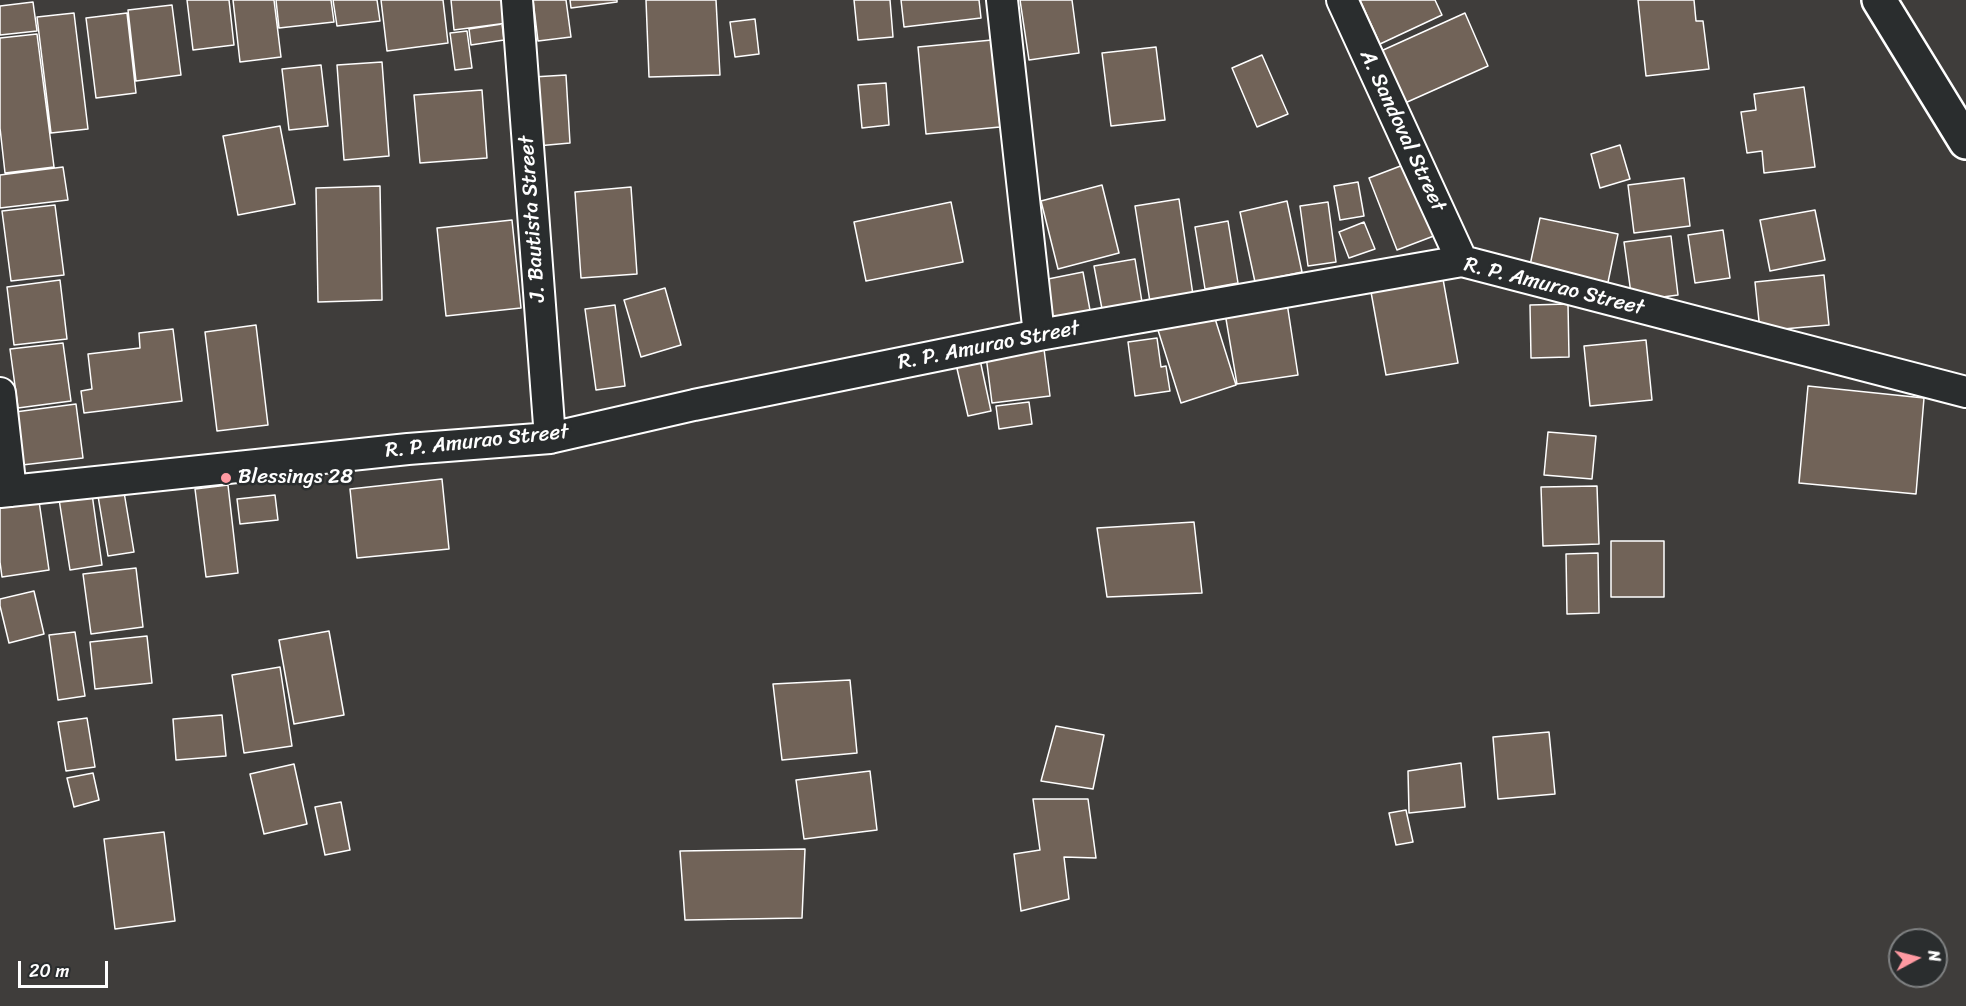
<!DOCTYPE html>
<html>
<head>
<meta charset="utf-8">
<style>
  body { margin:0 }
  #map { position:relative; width:1966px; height:1006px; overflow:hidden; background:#3f3d3b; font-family:Sriracha,sans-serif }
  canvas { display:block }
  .north { position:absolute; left:1888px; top:928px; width:60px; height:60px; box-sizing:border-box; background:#2a2d2e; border:2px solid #7f8182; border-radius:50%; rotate:83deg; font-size:16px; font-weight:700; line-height:24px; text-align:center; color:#fff }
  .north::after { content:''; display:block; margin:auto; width:21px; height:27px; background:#ff9aa2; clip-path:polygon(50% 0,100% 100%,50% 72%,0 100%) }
  .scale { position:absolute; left:18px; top:961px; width:90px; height:27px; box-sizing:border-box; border:3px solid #fff; border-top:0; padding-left:8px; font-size:18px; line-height:21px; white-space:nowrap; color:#fff; -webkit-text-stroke:4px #2a2d2e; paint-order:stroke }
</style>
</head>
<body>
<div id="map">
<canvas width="1966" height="1006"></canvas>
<div class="north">N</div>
<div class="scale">20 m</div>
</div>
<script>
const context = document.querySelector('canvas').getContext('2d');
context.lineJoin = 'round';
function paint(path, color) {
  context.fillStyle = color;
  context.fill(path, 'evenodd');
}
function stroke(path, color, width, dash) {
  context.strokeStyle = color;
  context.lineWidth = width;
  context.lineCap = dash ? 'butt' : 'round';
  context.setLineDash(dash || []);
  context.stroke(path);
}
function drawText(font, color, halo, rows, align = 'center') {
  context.font = font + ' Sriracha,sans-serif';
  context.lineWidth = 5;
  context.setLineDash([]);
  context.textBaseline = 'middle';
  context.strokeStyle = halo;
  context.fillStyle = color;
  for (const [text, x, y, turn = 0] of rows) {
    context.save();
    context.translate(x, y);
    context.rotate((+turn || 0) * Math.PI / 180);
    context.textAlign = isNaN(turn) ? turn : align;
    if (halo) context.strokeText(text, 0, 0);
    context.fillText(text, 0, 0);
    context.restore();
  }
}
const building = new Path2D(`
  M187 0H229L234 45 193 50Z
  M233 0H274L281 57 240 62Z
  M276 0H331L334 22 279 28Z
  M333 0H377L380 21 337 26Z
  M381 0H443L448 43 387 51Z
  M451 0H504L507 23 454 30Z
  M533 0H566L571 37 538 41Z
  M570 0H617V2L571 8Z
  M646 0H716L720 75 649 77Z
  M854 0H890L893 37 858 40Z
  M901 0H979L981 18 904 27Z
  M1020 0H1072L1079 53 1029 60Z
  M1360 0H1435L1442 15 1380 44Z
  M1638 0H1694L1696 21H1703L1709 69 1646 76Z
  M33 2 37 31 0 35V6Z
  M172 5 181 75 136 81 128 10Z
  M74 13 88 129 51 133 37 17Z
  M127 13 136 93 96 98 86 18Z
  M1465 13 1488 66 1405 103 1381 51Z
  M755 19 759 54 735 57 730 22Z
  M502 24 504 40 471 45 469 29Z
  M467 31 472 68 455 70 450 33Z
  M37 34 54 167 5 173 0 128V38Z
  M992 40 1000 127 926 134 918 47Z
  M1156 47 1165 120 1111 126 1102 53Z
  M1262 55 1288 114 1257 127 1232 68Z
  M382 62 389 156 344 160 337 65Z
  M321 65 328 126 289 130 282 69Z
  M566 75 570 143 537 146 533 77Z
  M886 83 889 125 862 128 858 85Z
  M1804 87 1815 167 1764 173 1762 151 1747 153 1741 112 1756 110 1754 94Z
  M482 90 487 158 420 163 414 95Z
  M280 126 295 204 238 215 223 136Z
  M1620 145 1630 179 1600 188 1591 154Z
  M1411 162 1439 234 1397 250 1369 178Z
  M63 167 68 200 0 208V175Z
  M1684 178 1690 226 1634 233 1628 185Z
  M1358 182 1364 216 1340 220 1334 186Z
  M1102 185 1119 253 1058 269 1041 201Z
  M380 186 382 300 318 302 316 188Z
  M631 187 637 274 581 278 575 192Z
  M1179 199 1193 295 1150 302 1135 206Z
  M1287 201 1302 272 1255 282 1240 212Z
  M951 202 963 262 866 281 854 222Z
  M1328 202 1336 262 1308 266 1300 206Z
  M55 205 64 275 11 281 2 211Z
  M1815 210 1825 260 1770 271 1760 220Z
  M1540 218 1618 234 1607 287 1529 270Z
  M512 220 521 308 446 316 437 228Z
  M1228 221 1238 283 1205 289 1195 227Z
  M1364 222 1375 249 1349 258 1339 232Z
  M1723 230 1730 278 1695 283 1688 235Z
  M1671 236 1678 295 1632 301 1624 242Z
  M1135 259 1142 302 1102 309 1094 266Z
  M1083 272 1092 321 1052 328 1043 280Z
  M1824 275 1829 325 1760 331 1755 282Z
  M1443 279 1458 363 1386 375 1371 292Z
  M60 280 67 339 14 345 7 287Z
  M665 288 681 345 641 357 624 300Z
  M1287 303 1298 375 1237 384 1225 313Z
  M1568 304 1569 357 1531 358 1530 305Z
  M615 305 625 386 596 390 585 309Z
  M1212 309 1236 385 1181 403 1157 327Z
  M256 325 268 425 217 431 205 332Z
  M173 329 182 401 84 413 81 391 92 389 88 354 140 348 139 333Z
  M1157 338 1161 367 1166 366 1170 391 1135 396 1128 342Z
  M1646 340 1652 400 1590 406 1584 346Z
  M63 343 71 401 18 408 10 349Z
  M1044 349 1050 396 992 403 986 356Z
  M979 355 991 411 968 416 955 360Z
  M1808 386 1924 398 1916 494 1799 483Z
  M1029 402 1032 424 999 429 996 406Z
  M76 404 83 458 22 465 15 412Z
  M1548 432 1596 436 1592 479 1544 475Z
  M442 479 449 549 357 558 350 489Z
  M228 485 238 573 206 577 195 489Z
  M1597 486 1599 544 1543 546 1541 487Z
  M124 492 134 552 108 556 98 496Z
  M92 494 102 565 70 570 59 499Z
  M275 495 278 520 240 524 237 499Z
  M39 501 49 570 2 577 0 562V507Z
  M1194 522 1202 593 1107 597 1097 528Z
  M1611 541H1664V597H1611Z
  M1598 553 1599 613 1567 614 1566 554Z
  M136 568 143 627 91 634 83 574Z
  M34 591 44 634 9 643 0 606V599Z
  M329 631 344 715 294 724 279 640Z
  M75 632 85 696 58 700 49 635Z
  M147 636 152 683 95 689 90 642Z
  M280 667 292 746 244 753 232 675Z
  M850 680 857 753 782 760 773 684Z
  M222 715 226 756 176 760 173 719Z
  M87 718 95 767 66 771 58 722Z
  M1056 726 1104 735 1093 789 1041 781Z
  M1549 732 1555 794 1498 799 1493 737Z
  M1461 763 1465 807 1409 813 1408 771Z
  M294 764 307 824 264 834 250 774Z
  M870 771 877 830 804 839 796 780Z
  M93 773 99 800 74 807 67 778Z
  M1033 799H1088L1096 858 1064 857 1069 899 1021 911 1014 854 1040 850Z
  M341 802 350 850 325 855 315 807Z
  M1406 810 1413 842 1396 845 1389 813Z
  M164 832 175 921 115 929 104 839Z
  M805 849 802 918 685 920 680 851Z`);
paint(building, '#716358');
stroke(building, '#fff', 1.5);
const minor = new Path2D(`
  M517 0 550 438
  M1002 0 1039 335
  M1342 0 1462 261
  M0 393 11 491
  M0 492 408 449 550 438 694 405 1039 335 1462 261 1966 392`);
const secondary = new Path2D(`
  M1879 0 1966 142`);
stroke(minor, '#fff', 34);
stroke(secondary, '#fff', 38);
stroke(minor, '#2a2d2e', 30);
stroke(secondary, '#2a2d2e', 33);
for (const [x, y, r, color] of [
  [226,478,6,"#ff9aa2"]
]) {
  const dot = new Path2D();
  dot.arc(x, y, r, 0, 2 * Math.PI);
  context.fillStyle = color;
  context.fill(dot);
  stroke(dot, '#2a2d2e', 2);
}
drawText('21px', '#fff', '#2a2d2e', [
  ["A. Sandoval Street",1402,131,65],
  ["J. Bautista Street",533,219,-94],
  ["R. P. Amurao Street",1554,287,14],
  ["R. P. Amurao Street",989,346,-11],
  ["R. P. Amurao Street",477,442,-6]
]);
drawText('21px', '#fff', '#2a2d2e', [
  ["Blessings 28",238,478]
], 'left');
</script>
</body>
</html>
